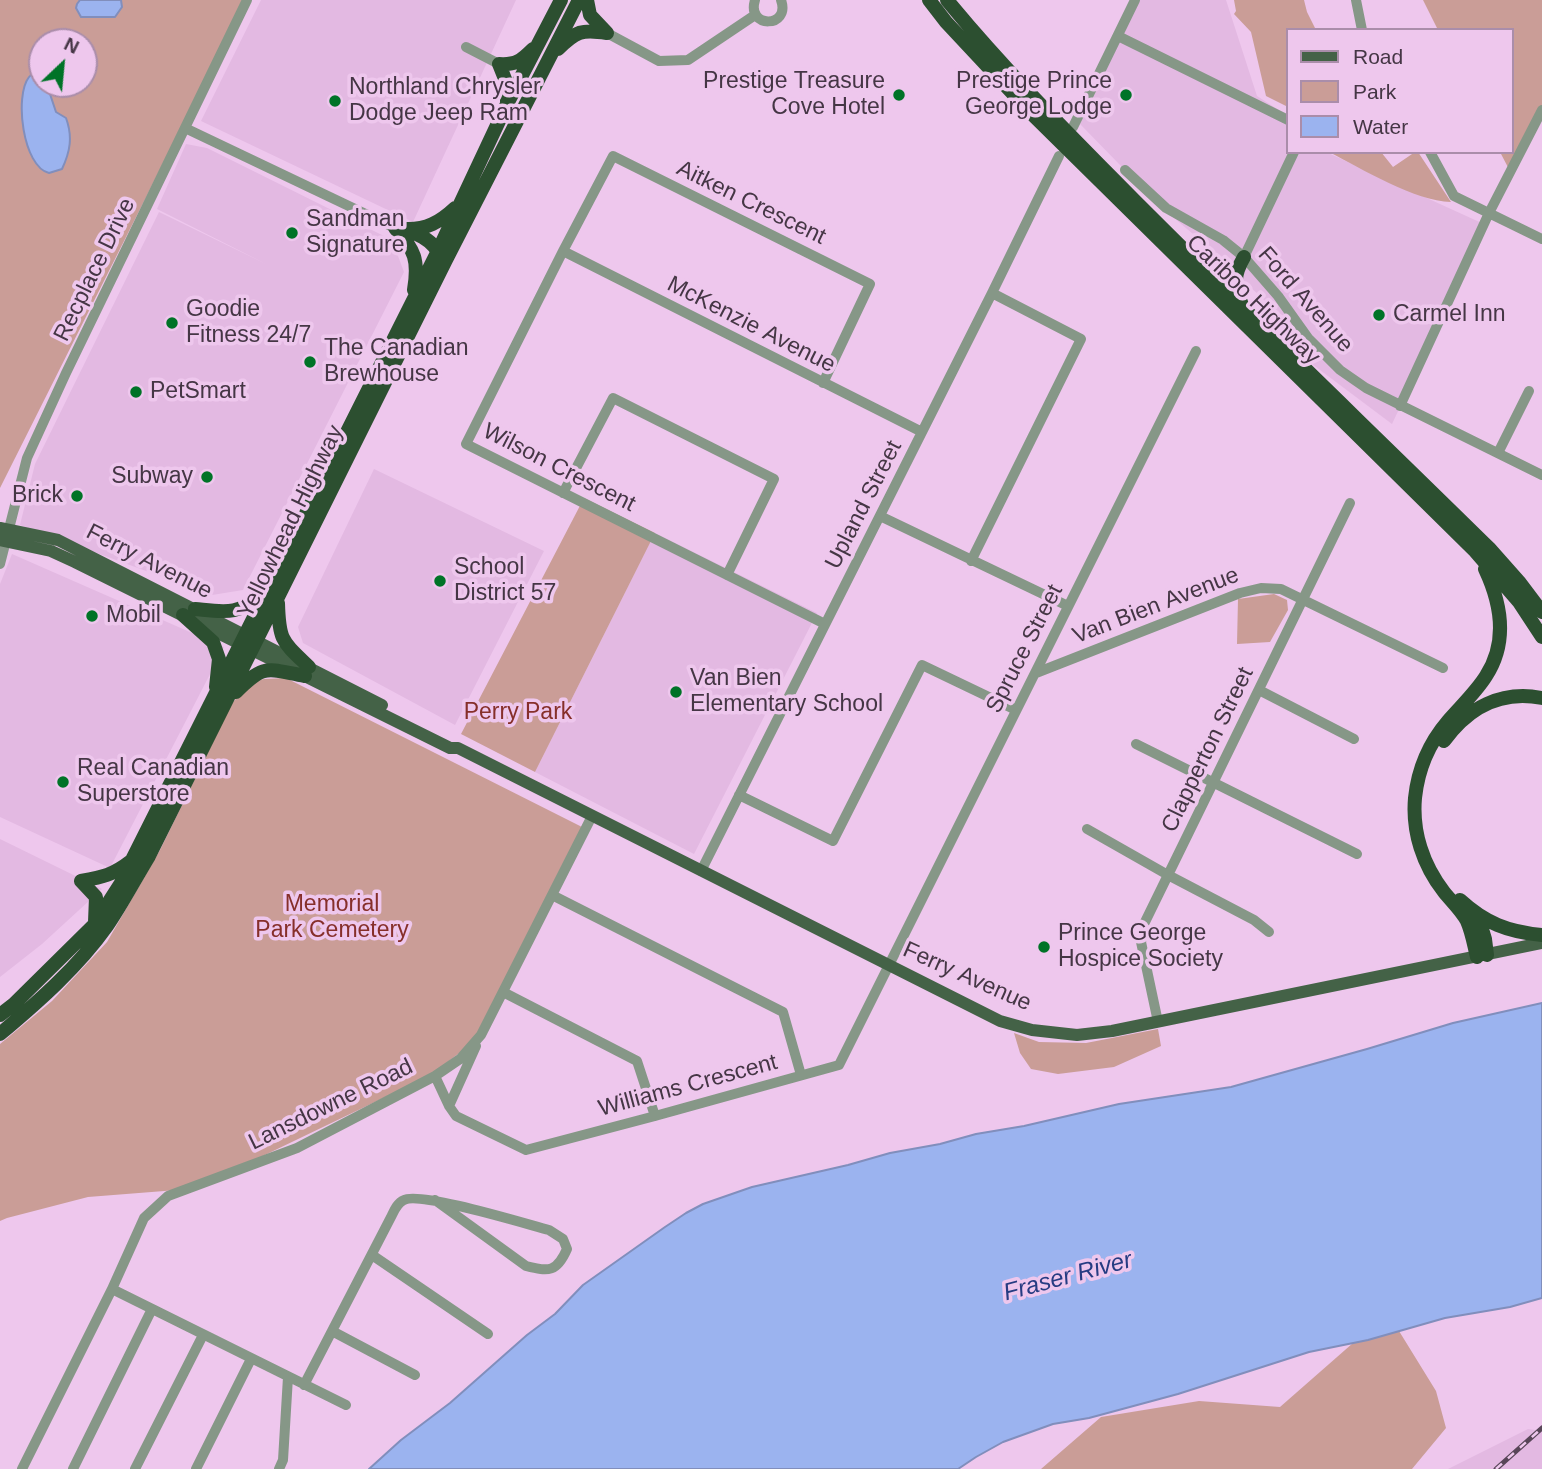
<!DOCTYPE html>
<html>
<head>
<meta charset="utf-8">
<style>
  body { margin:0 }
  #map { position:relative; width:1542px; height:1469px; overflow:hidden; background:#eec7ed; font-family:Arial,sans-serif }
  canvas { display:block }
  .legend { position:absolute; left:1286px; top:28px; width:228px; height:126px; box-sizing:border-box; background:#eec7ed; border:2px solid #aa8daa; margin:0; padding:9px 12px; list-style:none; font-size:21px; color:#453645 }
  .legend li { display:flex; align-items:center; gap:14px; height:35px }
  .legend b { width:35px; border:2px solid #aa8daa }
  .north { position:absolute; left:28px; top:28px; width:70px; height:70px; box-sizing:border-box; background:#eec7ed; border:2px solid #aa8daa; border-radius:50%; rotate:26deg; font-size:19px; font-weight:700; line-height:28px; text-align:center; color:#453645 }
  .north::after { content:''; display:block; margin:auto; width:24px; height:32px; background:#007327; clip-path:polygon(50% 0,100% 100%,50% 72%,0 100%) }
</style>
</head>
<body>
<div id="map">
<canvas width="1542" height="1469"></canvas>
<ul class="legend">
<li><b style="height:9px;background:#446247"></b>Road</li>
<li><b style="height:19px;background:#ca9d97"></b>Park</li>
<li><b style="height:19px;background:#9bb3ef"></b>Water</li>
</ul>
<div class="north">N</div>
</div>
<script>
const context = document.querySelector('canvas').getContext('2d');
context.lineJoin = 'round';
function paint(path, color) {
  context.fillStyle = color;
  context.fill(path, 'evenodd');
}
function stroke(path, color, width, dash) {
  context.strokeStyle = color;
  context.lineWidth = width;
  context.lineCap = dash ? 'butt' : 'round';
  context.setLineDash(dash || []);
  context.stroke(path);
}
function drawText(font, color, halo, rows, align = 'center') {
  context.font = font + ' Arial,sans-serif';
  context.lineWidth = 7;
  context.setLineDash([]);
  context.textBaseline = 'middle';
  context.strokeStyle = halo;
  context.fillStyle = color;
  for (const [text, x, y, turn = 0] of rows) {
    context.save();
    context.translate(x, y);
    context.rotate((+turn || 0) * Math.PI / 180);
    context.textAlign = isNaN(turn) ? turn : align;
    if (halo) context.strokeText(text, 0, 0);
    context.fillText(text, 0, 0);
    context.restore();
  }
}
paint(new Path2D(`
  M261 0H516L413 222 201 121Z
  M1137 0H1226L1257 96 1288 116V152H1326L1486 225 1392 424 1308 361 1263 299 1200 240 1160 206 1080 124Z
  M186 144 207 148 392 240 404 272 243 590 212 595 20 525 35 464 159 212 266 264 157 209Z
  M374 469 544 551 455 725 303 643 298 627Z
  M655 533 817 613 694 854 535 772Z
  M12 554 224 647 110 868 0 817V584Z
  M0 839 102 889 42 944 0 977Z
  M1528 1429 1542 1431V1469H1448Z`), '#e3b9e2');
paint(new Path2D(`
  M0 0H245L0 488ZM42 42H84V84H42Z
  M1234 0H1304L1307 12 1316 30H1288V107L1266 96 1251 32 1234 14 1236 11Z
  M1423 0H1542V112L1512 175 1500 152H1512V30H1438Z
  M1329 152H1381L1393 167 1415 152H1418L1451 202C1415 201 1362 169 1329 152Z
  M584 498 655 533 535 772 461 734Z
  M1274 594 1287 600 1288 610 1270 642 1237 644 1238 599Z
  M286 678 584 828 483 1035 429 1076 242 1166 177 1190 88 1197 7 1218 0 1221V1044L52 1001 107 942 160 850 232 703 251 683 264 679Z
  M1158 1029 1161 1046 1114 1067 1058 1074 1031 1069 1020 1053 1014 1033 1039 1042 1086 1043Z
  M1399 1331 1436 1391 1446 1428 1412 1469H1041L1101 1417 1199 1401 1280 1407 1353 1343Z`), '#ca9d97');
const water = new Path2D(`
  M80 0H121L122 7 115 17H81L76 8 77 4Z
  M38 71H42V84H51L50 94 56 112 66 118C73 137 70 152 62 169L49 173C23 167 14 96 29 77 32 73 34 73 38 71Z
  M1542 1003V1298L1510 1307 1445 1318 1368 1340 1309 1352 1178 1394 1089 1418 1053 1424 1003 1442 976 1457 958 1469H369L401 1440 450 1403 527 1335 555 1314 583 1285 665 1227 686 1213 703 1204 752 1187 848 1165 890 1153 940 1144 976 1134 1024 1126 1119 1104 1231 1087 1367 1049 1453 1023Z`);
paint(water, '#9bb3ef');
stroke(water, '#818ebc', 2);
stroke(new Path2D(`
  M755 0C746 29 791 28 781 0
  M1356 0 1362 30
  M607 33 659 61 688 60 755 15
  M1118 36 1288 120
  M466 47 499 64
  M1073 127 1135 0
  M185 128 395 228
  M1430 152 1454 196 1542 239
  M1125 170 1166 208 1223 240 1244 257 1278 296 1308 338 1340 370 1366 388 1542 475
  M563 251 922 432
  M1244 257 1294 152
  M823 383 870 284 613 156 563 251 466 444 825 624
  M1400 406 1489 213 1542 110
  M1498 453 1529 391
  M563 493 613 398 774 479 727 575
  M880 516 1068 606
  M971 561 1081 339 992 293
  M0 564 27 458 66 373 247 0
  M1036 673 1240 593 1261 588 1281 589 1443 668
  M1259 690 1354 739
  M1136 744 1357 854
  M739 795 833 841 922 665 1016 710
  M1087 829 1168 875 1254 920 1269 932
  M701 871 992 293 1059 156
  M552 895 783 1012 801 1075
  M503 992 637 1061 655 1116
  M1158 1022 1141 942 1145 922 1350 503
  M435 1076 449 1106 456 1116 526 1150 655 1116 839 1065 1196 351
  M449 1106 476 1046
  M372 1255 488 1334
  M112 1289 346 1405
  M332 1331 415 1375
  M304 1385 391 1217C394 1211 397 1203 404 1200 419 1191 526 1224 549 1230L563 1239 567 1249C557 1272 549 1272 526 1266L435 1200
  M22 1469 112 1289 144 1218 168 1196 297 1148 435 1076 460 1059 481 1035 592 816
  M73 1469 152 1309
  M135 1469 203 1335
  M196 1469 251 1359
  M279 1469 283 1460 288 1377`), '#869787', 10);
stroke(new Path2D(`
  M0 528 58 540 382 705
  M0 540 51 551 75 562 450 748H458L1000 1021 1032 1030 1077 1035 1112 1031 1542 943`), '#446247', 12);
stroke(new Path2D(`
  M587 0 590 15 607 33
  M929 0 946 22 1032 114 1474 550 1519 602 1542 637
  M947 0C1007 73 1074 139 1140 206 1255 321 1373 434 1489 548L1520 583 1542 612
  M558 49C576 31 582 29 607 33
  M499 64C516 65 521 61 533 49
  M499 64 507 84V103
  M395 228C412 230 437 240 440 259
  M395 228C415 250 419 260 414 290
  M405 229C426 230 440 222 455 208
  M1201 265C1213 272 1223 272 1237 269
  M1242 305C1234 285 1233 276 1244 257
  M278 603C279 641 282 641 309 667
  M195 609C225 612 239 616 261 593
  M183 615 213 642 219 659 216 687
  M236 692C265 663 266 669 305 676
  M1444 741C1468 708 1501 690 1542 698
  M81 881C103 877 113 875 131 861
  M81 881 96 897 95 922
  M1460 900C1485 923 1508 932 1542 935
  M1478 916 1485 939 1487 955
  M1477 957C1474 945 1472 932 1467 921 1461 910 1452 902 1444 892 1423 865 1412 832 1415 798 1418 769 1430 742 1448 721 1461 706 1476 692 1486 676 1508 642 1501 603 1485 569
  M0 1015 14 1004 94 925 130 869 132 860 438 251 507 104 561 0
  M0 1034C38 1002 78 967 107 926 122 904 135 879 149 856L446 260 579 0`), '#2c4f30', 14);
const rail = new Path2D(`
  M1496 1469 1542 1428`);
stroke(rail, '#584658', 5);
stroke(rail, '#eec7ed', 2.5, [8]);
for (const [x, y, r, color] of [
  [899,95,7,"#007327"],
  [1126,95,7,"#007327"],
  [335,101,7,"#007327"],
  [292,233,7,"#007327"],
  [1379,315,7,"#007327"],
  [172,323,7,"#007327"],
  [310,362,7,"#007327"],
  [136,392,7,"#007327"],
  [207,477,7,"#007327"],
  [77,496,7,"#007327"],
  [440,581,7,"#007327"],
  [92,616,7,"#007327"],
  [676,692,7,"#007327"],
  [63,782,7,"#007327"],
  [1044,947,7,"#007327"]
]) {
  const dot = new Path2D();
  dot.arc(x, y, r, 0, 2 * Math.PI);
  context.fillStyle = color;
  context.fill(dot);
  stroke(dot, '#eec7ed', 2.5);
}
drawText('23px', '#453645', '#eec7ed', [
  ["Prestige Treasure",885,82,"right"],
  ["Cove Hotel",885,108,"right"],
  ["Prestige Prince",1112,82,"right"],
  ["George Lodge",1112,108,"right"],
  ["Northland Chrysler",349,88],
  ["Dodge Jeep Ram",349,114],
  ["Sandman",306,220],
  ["Signature",306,246],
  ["Goodie",186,310],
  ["Fitness 24/7",186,336],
  ["Carmel Inn",1393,315],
  ["The Canadian",324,349],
  ["Brewhouse",324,375],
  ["PetSmart",150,392],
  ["Subway",193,477,"right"],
  ["Brick",63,496,"right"],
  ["School",454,568],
  ["District 57",454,594],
  ["Mobil",106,616],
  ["Van Bien",690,679],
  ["Elementary School",690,705],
  ["Real Canadian",77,769],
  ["Superstore",77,795],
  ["Prince George",1058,934],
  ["Hospice Society",1058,960]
], 'left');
drawText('23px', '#453645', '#eec7ed', [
  ["Aitken Crescent",751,203,26],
  ["Recplace Drive",95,270,-64],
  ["Cariboo Highway",1253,300,44],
  ["Ford Avenue",1305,300,49],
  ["McKenzie Avenue",751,325,27],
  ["Wilson Crescent",559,468,27],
  ["Upland Street",864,505,-63],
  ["Yellowhead Highway",291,522,-64],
  ["Ferry Avenue",149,562,27],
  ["Van Bien Avenue",1156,606,-21],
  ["Spruce Street",1025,649,-63],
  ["Clapperton Street",1208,750,-64],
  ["Ferry Avenue",967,977,24],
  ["Williams Crescent",688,1086,-15],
  ["Lansdowne Road",331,1105,-26]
]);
drawText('23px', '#862f2a', '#eec7ed', [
  ["Perry Park",518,713],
  ["Memorial",332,905],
  ["Park Cemetery",332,931]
]);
drawText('italic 24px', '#263c82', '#eec7ed', [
  ["Fraser River",1068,1277,-15]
]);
</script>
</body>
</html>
